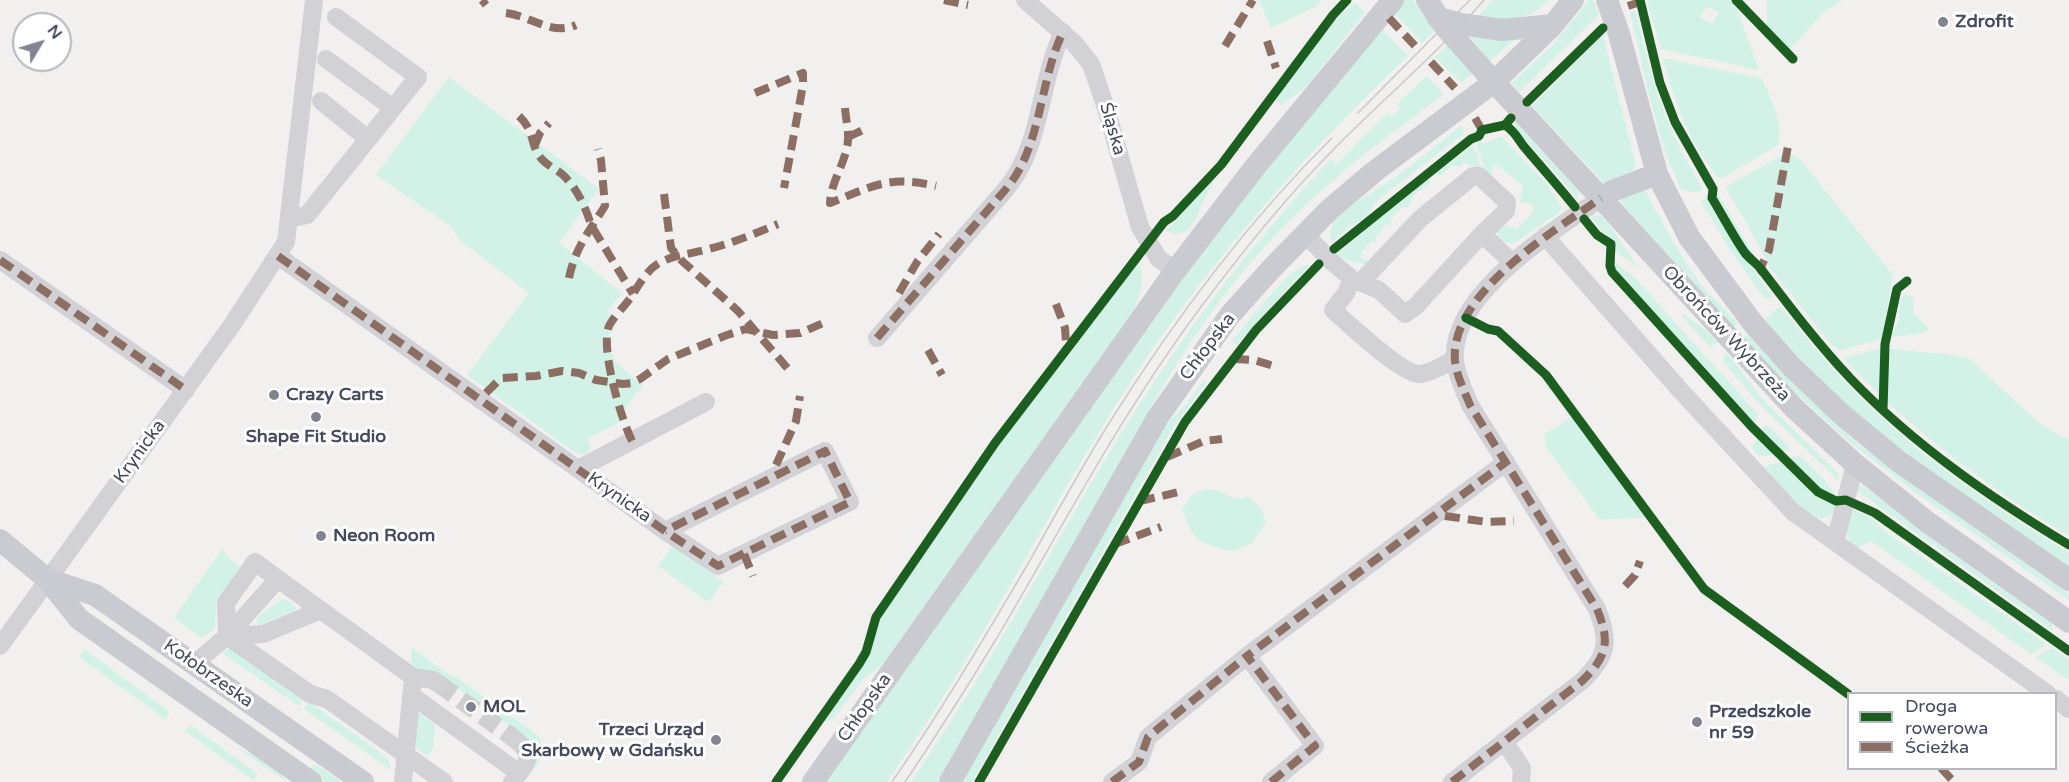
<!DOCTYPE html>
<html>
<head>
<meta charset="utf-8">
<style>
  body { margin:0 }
  #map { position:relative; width:2069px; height:782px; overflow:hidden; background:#f1f0ef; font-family:"Varela Round",sans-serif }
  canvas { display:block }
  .legend { position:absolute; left:1847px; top:692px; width:210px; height:78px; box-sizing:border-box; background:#fff; border:2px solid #b5b7bf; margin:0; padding:8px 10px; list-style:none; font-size:18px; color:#454b5e }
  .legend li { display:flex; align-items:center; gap:12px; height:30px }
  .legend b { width:30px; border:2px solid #b5b7bf }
  .north { position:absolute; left:12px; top:12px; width:60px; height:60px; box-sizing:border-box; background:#fff; border:2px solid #b5b7bf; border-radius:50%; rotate:52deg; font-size:16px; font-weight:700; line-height:24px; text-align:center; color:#454b5e }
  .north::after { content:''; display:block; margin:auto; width:21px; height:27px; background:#818591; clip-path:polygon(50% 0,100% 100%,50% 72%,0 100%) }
</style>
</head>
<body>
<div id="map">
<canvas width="2069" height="782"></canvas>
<ul class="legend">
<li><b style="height:8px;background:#1b5e20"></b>Droga rowerowa</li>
<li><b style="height:8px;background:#8d6e63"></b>Ścieżka</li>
</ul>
<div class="north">N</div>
</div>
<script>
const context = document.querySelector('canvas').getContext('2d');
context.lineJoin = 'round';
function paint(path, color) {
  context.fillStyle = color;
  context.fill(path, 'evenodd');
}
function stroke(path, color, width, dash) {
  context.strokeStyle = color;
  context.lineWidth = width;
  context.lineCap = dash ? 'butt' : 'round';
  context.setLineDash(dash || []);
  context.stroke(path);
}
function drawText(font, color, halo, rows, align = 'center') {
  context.font = font + ' "Varela Round",sans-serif';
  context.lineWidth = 6;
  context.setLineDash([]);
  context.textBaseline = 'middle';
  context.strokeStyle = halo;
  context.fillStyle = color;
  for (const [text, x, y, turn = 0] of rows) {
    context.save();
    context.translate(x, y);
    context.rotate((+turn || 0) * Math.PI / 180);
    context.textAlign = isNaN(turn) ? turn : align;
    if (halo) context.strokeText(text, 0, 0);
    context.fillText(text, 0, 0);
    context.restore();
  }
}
paint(new Path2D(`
  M1259 0H1320L1319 5 1271 28Z
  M1405 0H1413L1435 31 1422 43 1394 13Z
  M1493 0H1548C1527 23 1504 20 1476 19Z
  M1589 0H1593L1599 15 1519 92 1511 83 1552 46Z
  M1647 0H1729L1737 9 1759 70 1661 49ZM1707 6 1719 13 1712 24 1700 18Z
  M1767 0H1843L1825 11 1790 49H1787L1767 27Z
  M1355 3 1365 12 1309 84 1282 105 1275 99C1298 65 1322 27 1355 3Z
  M1634 11 1636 14C1645 46 1651 78 1663 109 1673 137 1688 163 1703 189 1695 194 1688 192 1680 188 1655 133 1644 71 1630 12Z
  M1381 28 1408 56C1307 152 1215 255 1137 372 1078 461 1028 557 973 649 946 694 917 738 887 782H826L1185 276 1253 186Z
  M1464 30 1517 38 1490 61Z
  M1603 35 1636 166 1633 171 1604 183 1532 106Z
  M1448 45 1473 73 1461 83 1435 57Z
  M1667 59 1762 78C1770 98 1785 124 1778 145L1723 178H1719C1691 146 1676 105 1664 64L1663 60Z
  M1427 76 1444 94C1399 128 1353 161 1312 199 1252 254 1203 319 1162 388L938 782H911C944 733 976 683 1005 632 1050 557 1091 479 1139 405 1195 318 1259 235 1331 159L1337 164 1387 113 1391 117 1400 108 1397 104Z
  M449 77 599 189 559 243 622 293 607 312 615 318 608 341 614 361 643 386 624 409 628 418 587 439 591 447 586 455 574 452 467 375 529 293 458 239 452 227 376 175Z
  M1515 122 1576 187 1579 192 1578 200 1555 172 1515 128Z
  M1462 125 1464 133 1461 136 1379 199 1364 219 1350 226 1331 243 1330 234 1333 221 1351 206 1400 174Z
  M1501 136 1549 186 1548 188 1555 195 1562 208 1560 212 1513 244 1503 241 1497 235V231L1502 226 1518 228 1533 212 1534 205 1520 202 1523 186 1500 167 1493 166 1491 177 1486 172 1476 143 1480 140 1484 144Z
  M1473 145 1482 170 1463 162 1460 168 1454 165 1438 177V172Z
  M1784 154 1793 155 1800 159 1893 275 1882 339 1841 350 1832 345 1770 268 1751 231 1726 189 1729 185Z
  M1217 175C1212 184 1207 193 1203 202 1196 218 1189 242 1166 231Z
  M1430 178V183L1413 196 1408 208 1402 207 1392 218 1390 225 1387 224 1376 236V242L1372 241 1362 251 1361 259 1369 261 1366 264 1346 260 1337 254 1362 233 1368 224 1383 216Z
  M1645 190 1673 242 1699 282 1738 324 1734 327 1620 202 1621 198Z
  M1717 192 1757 261 1755 263 1712 194Z
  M1708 196 1734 241 1772 296 1768 299 1764 298 1729 248 1702 203V200Z
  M1595 216H1601L1608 223 1639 268 1615 251 1612 242 1591 217Z
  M1613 260 1636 279 1756 412 1758 416 1754 425 1623 279 1616 271Z
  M1139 261C1145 282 1141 296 1131 315L882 665 863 679 834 718 821 724 863 666 881 616 937 534 1006 434Z
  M1310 264 1236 345 1232 341C1247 324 1289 266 1310 264Z
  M1905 294 1913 297 1914 313 1930 330 1917 334 1894 337 1892 334 1899 320 1900 301Z
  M1780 306C1807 340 1835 373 1866 403 1927 462 1997 509 2069 553V567C1997 517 1921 469 1854 411 1822 383 1793 352 1765 319Z
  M1684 314 1702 327 1718 342 1712 346 1707 344 1683 318 1682 315Z
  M1748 334 1794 385 1855 441 1894 470 2069 594V600L1915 492 1852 444 1791 389 1743 338Z
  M1881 348 1883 374 1881 396 1843 358Z
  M1890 349 1946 354 1970 359 2041 425 2069 440V536C2003 497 1942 452 1886 401L1887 353Z
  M1727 353 1766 403 1833 468 1838 474 1839 481 1766 411 1723 362V357Z
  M1204 380 1207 382 1173 428 972 782H961L1166 425 1186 404Z
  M1572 417 1646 517 1600 520 1546 447 1545 434Z
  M1766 424 1789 446V450L1781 452 1760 431Z
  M1758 436 1775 454C1764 456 1757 459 1752 447Z
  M1797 456 1802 457 1823 478 1837 498 1821 490 1788 459Z
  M1781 462 1818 498 1837 505 1834 512 1821 519 1804 510 1763 467Z
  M1858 485H1862L1939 544 2052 624V630L1856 490Z
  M1204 489 1217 490 1238 500 1249 496 1261 509 1266 522 1252 543 1233 551 1223 550 1200 541 1192 533 1182 510 1192 495Z
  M1850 508 1871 518 1886 532 2047 645 2031 654 1871 541 1857 548C1841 535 1847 526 1850 508Z
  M673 545 724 582 708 602 658 566Z
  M222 549 226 552 225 555 240 567 217 600 215 628 202 638 174 618Z
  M282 599 290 602 297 609 259 625 257 622V617Z
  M230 648 304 699 299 706 222 653Z
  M412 648 454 678 455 676 540 737 544 755 524 782H520L521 734 444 678 417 671 411 663Z
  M2052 648 2069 660V680L2035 657Z
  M84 649 170 712 165 719 79 657Z
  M309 702 384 755 388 760 391 770 304 709Z
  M416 711 435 725 433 749 428 756 414 747 415 732H417Z
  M190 725 258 774 253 780 185 731Z
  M237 748C254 754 279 766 287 782Z
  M314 764 318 766 342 782H326L310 769Z`), '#d2f2e7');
stroke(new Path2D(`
  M439 684 512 737`), '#cfcfd2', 18, [18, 9]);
stroke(new Path2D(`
  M1025 0 1074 43 1091 64 1105 105 1140 227 1158 258 1175 271
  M326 59 393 108
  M321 101 368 139
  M289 219 307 215 418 77 336 17
  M1305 234 1332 262 1352 279 1379 290 1405 314 1416 306 1482 234 1506 211 1507 202 1479 176H1473L1420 219 1361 282
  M1482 234 1512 262
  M1545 236 1680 390 1793 512 2048 694
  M278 256 665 531 718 566 850 502 825 451 665 531
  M0 260 186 390
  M1352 279 1346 293 1333 310C1349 324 1401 374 1420 374 1432 373 1445 364 1455 359
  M877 338 1006 189C1042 147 1039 81 1063 32
  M578 469 706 402
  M1835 542 1855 464
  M227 636 310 694 327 699 444 782
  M227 636 226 603 255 562 278 579
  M227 636 263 634 321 610
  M0 646 232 325 286 242 314 0
  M194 664 227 636 278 579 413 677 403 782
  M413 677 433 680 439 684
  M411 695 519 773
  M2056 699 2069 709
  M1504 741 1522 768 1521 782
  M512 782C528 761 537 756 512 737
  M1112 782 1139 762 1148 737 1247 656
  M1271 782 1315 746 1247 656 1506 462
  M1452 782 1582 681C1608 656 1610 641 1597 609L1470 405C1464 390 1457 377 1455 361 1449 294 1554 231 1601 198`), '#d1d1d6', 18);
stroke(new Path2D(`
  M1427 0 1445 27 1494 82 1794 408 1855 464 1926 521 2069 622
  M1607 0 1619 34 1657 174 1689 237 1752 322 1791 366 1840 413 1898 461 2069 580
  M1438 18 1461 24 1502 30 1553 25
  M1601 198 1612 191 1657 174
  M0 540 47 579 79 619 311 782
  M47 579 95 595 363 782
  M813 782 1175 271 1255 167 1393 0
  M950 782 1158 417 1230 315 1273 267 1329 210 1375 171 1494 82 1553 25 1573 0`), '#cacbd1', 22);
stroke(new Path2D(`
  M1358 113 1470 0
  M892 782C941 711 985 637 1029 562 1054 517 1079 472 1106 428 1171 324 1245 224 1332 138
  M905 782C936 736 966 689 995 641 1062 528 1122 412 1201 307 1242 252 1286 197 1334 149 1383 99 1438 53 1484 0`), '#c8c9cd', 1.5);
stroke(new Path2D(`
  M482 0 486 5
  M944 0 968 5
  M1628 6 1640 2
  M506 13C531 16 552 36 576 25
  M1389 18 1417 48
  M1267 41 1276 68
  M1225 46 1253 0
  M1431 62 1455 88
  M755 93 803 73V85L784 188
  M845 108C846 121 850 135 847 147 843 167 831 183 830 203 873 186 889 175 936 186
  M519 116C535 131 530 144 540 157 546 165 556 169 563 175 577 188 586 208 591 225L633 294
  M1475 118 1482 130 1488 129
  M848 137 867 128
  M535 145 540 133 549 123
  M664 194 671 248 682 261 738 311 789 370
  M278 256 665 531 718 566 850 502 825 451 665 531
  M0 260 186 390
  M1763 273 1760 269 1769 250 1788 146
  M569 278C575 248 590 230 605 206L601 160 598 149
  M899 293 917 262 939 234
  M1056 304 1065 328 1066 342
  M877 338 1006 189C1042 147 1039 81 1063 32
  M928 350 942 375
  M1234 359 1254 360 1277 367
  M486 393 501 378 536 376 562 371 579 373 596 380 623 384 632 383 640 379 668 359 727 335 746 329 773 335 800 333 828 321
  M632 441C621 419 600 348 609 326 614 316 625 306 631 297 639 285 647 269 661 262 675 255 689 254 705 250 730 244 754 234 778 224
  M1167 457 1204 441 1222 439
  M776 465 796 421 800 396
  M1140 501 1183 491
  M1445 516 1487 522 1514 521
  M1115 544 1161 527
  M744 554 753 576
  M1625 586 1635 575 1640 561
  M1941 768 1954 782
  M1112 782 1139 762 1148 737 1247 656
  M1271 782 1315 746 1247 656 1506 462
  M1452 782 1582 681C1608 656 1610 641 1597 609L1470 405C1464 390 1457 377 1455 361 1449 294 1554 231 1601 198`), '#8d6e63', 8, [15, 8]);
stroke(new Path2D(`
  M1640 0 1660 83 1675 122 1713 189 1712 198C1723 216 1733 236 1745 253 1750 259 1756 263 1761 269 1790 307 1818 344 1851 379 1914 445 1991 498 2069 545
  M1736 0 1793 59
  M1527 102 1603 28
  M1505 125C1518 134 1517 139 1526 149 1543 169 1559 187 1575 207
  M1584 219 1597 235 1611 244 1610 266 1612 272 1751 426 1818 492 1836 501 1846 500 1875 513 2069 651
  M1334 249 1471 139 1479 136 1482 130 1505 125 1511 118
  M1466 318 1488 329 1498 331 1546 375 1704 589 1848 694
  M1883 409 1885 344 1897 289 1907 281
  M776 782 859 664 866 652 876 617 995 443 1164 222 1173 216 1221 165 1333 15 1347 0
  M979 782 1185 422 1256 330 1319 264`), '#1b5e20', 9);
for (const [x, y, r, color] of [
  [1943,22,6,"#818591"],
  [274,395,6,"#818591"],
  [316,417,6,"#818591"],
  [321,536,6,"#818591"],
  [471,707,6,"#818591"],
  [1697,722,6,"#818591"],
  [716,740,6,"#818591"]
]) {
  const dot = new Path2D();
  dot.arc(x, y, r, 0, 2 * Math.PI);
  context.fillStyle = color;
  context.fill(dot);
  stroke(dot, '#fff', 2);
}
drawText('bold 18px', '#454b5e', '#fff', [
  ["Zdrofit",1955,22],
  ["Crazy Carts",286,395],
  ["Shape Fit Studio",316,437,"center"],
  ["Neon Room",333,536],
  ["MOL",483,707],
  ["Przedszkole",1709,712],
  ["nr 59",1709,733],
  ["Trzeci Urząd",704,730,"right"],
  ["Skarbowy w Gdańsku",704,751,"right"]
], 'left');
drawText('18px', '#454b5e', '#fff', [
  ["Śląska",1112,129,74],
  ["Obrońców Wybrzeża",1726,334,47],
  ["Chłopska",1208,347,-53],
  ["Krynicka",140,452,-54],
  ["Krynicka",619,498,35],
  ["Kołobrzeska",208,674,35],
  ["Chłopska",865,708,-55]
]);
</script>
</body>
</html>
